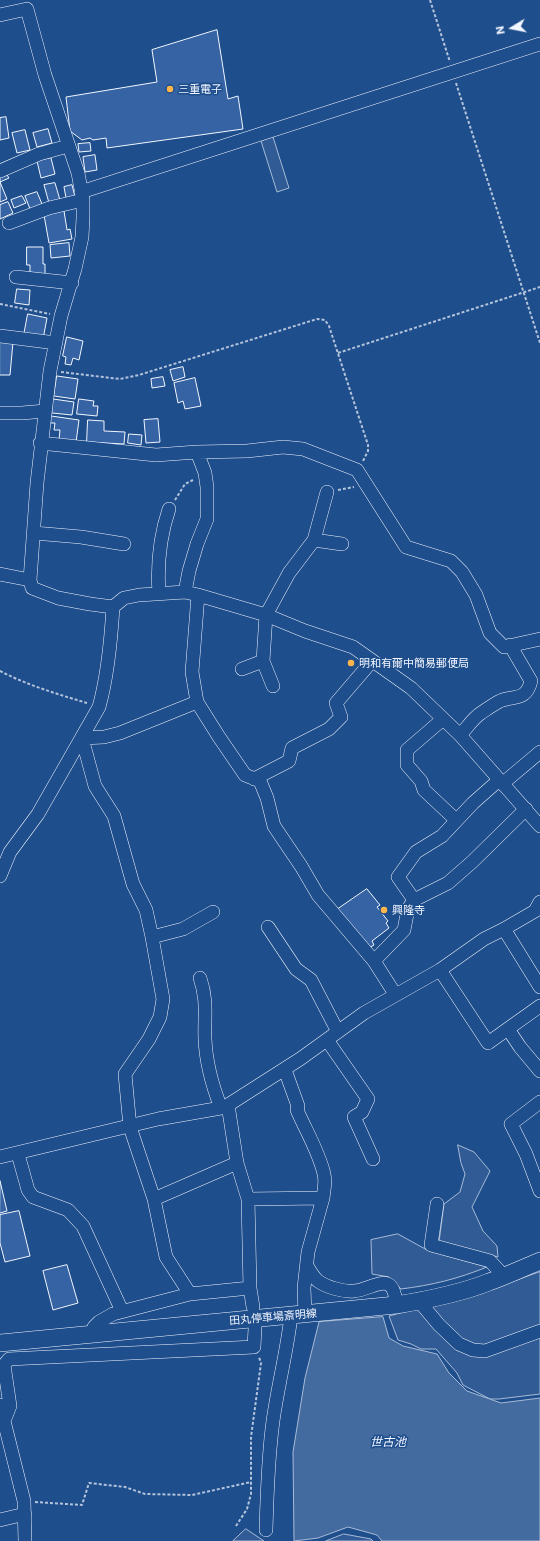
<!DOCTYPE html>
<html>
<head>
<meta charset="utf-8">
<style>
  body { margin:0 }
  #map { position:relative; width:540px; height:1541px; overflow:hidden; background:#1f4e8c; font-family:Commissioner,sans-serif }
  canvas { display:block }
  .north { position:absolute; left:492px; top:8px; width:40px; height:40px; -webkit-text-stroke:3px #1f4e8c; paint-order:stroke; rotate:260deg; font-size:11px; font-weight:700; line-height:16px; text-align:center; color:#f2f6ff }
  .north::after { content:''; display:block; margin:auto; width:14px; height:18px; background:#f2f6ff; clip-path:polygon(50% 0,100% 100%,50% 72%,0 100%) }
</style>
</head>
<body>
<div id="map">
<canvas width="540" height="1541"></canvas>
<div class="north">N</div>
</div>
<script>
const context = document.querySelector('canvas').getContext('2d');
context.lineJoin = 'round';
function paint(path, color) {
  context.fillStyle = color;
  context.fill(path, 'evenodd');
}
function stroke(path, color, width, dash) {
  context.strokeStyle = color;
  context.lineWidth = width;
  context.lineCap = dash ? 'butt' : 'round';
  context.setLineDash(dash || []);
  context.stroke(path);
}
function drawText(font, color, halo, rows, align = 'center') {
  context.font = font + ' Commissioner,"Noto Sans JP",sans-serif';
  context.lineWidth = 3;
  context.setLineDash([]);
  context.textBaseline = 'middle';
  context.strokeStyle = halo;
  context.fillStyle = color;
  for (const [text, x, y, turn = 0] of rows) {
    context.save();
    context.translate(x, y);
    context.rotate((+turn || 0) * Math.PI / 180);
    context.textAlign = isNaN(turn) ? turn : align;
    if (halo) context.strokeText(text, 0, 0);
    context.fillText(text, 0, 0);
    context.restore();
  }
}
const green = new Path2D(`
  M273 137 289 188 277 192 261 141Z
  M458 1145 474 1152 490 1171 472 1207 483 1231 497 1246 498 1257 439 1242 444 1204 460 1192 465 1174 461 1163Z
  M398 1234 427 1250 487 1267C457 1279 433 1285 401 1289L389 1277 372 1274 371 1240Z
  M540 1272V1394L499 1399H490L463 1385 457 1373 436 1349H421L411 1344 398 1340 389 1316 497 1287Z
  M246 1529 264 1541H233Z
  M344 1534 371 1539 373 1541H326Z`);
paint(green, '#305b95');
stroke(green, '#a8bbd7', 1);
const water = new Path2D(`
  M383 1317 389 1338 403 1346 437 1354 449 1373 467 1391 501 1403 540 1398V1541H382L377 1535 348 1527 318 1538 294 1541 293 1452 305 1378 319 1322Z`);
paint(water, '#446ba0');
stroke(water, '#a8bbd7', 1);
const building = new Path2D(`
  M217 30 228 99 238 96 243 129 107 148 106 138 93 140 90 138 82 140 70 131 66 97 157 82 152 50Z
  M6 117 9 138 0 140V118Z
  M48 129 52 143 37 147 33 133Z
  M25 130 30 150 17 153 12 133Z
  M90 143 91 151 79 152 78 144Z
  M95 155 97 170 85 172 83 157Z
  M51 158 55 174 41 178 37 161Z
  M7 175 9 178 0 182 7 199 0 202V178Z
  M55 183 60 200 49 203 44 185Z
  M72 185 75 197 66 198 64 187Z
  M37 192 42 204 30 209 25 196Z
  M22 196 26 203 14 208 11 200Z
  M8 202 13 213 0 219V205Z
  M64 211 67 230 70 229 72 239 49 243 44 215Z
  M69 243 70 256 51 258 50 245Z
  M27 247H43V264H45V274H30V265H27Z
  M17 289 30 290 29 305 15 303Z
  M28 314 47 318 43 339 24 335Z
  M67 337 83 341 79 360 73 358 71 365 65 364 66 357 63 356Z
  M0 340 13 342 10 375H0Z
  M183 367 185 377 173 381 170 370Z
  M57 376 78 379 75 399 54 396Z
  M163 377 165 386 152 388 151 379Z
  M195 378 201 406 185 409 183 401 178 403 174 383Z
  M53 399 74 402 72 415 52 413Z
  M79 399 94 401 93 406H98L97 416 77 414Z
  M51 416 79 420 76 442 59 440 60 430H54L55 423H50Z
  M158 419 160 442 146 443 144 420Z
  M88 420 104 421V431L125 432 124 444 87 442Z
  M129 434 142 435 141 445 128 443Z
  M367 889 380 905 377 907 388 921 386 923 389 928 372 941 374 945 367 949 338 909Z
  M0 1181 7 1211 0 1213Z
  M19 1211 30 1256 5 1262 0 1243V1215Z
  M67 1265 78 1303 53 1310 43 1271Z`);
paint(building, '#3563a3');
stroke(building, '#f2f6ff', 1);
const minor = new Path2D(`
  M0 15 27 9 45 75 78 173 83 200V218L82 237 75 269 61 316 50 371 37 483 30 580 32 588 58 598 90 604 113 607 124 598 139 595 185 592 198 595 266 615 305 631 353 647 411 688 460 735 540 826
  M0 171 39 154 68 146
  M81 192 540 44
  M9 223 49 208 83 200
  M16 277 72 283
  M0 336 56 343
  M0 413H22L45 411
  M40 443 156 455 197 452 247 451 283 447 303 449 357 470 406 547 451 561 462 572 476 595 490 633 504 647 540 639
  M34 533 81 537 124 544
  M314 540 342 544
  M0 574 30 580
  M185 592 189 571 197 544 207 519V487L205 473 197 452
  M159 593C157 565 160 536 169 509
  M198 595 192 672 197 702 219 737 245 775 260 781 267 798 274 826 301 866 318 895 374 961 395 994
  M263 661 273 686
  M242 669 263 661 266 615 289 573 314 540 327 492
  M443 719 407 750V765L421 781 424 790 456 820
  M460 735C467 728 473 718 481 713 487 709 494 704 500 701 513 695 526 702 531 681L510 645
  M82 738 95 786 114 816 133 884 146 910 152 937 163 999 160 1017 149 1039 125 1074 130 1127 154 1199 166 1257 190 1294
  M82 738 104 737 120 733 197 702
  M254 779 289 761 292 748 329 729 341 717 336 703 372 661
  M502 784 540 752
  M0 876 10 852 38 814 99 707C108 675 111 640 113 607
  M414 900 398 877 416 852 442 836 473 803 499 780
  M268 927 296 969 311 980 338 1032
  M504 929 540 987
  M152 937 183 929 213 912
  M374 961 404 930 408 909 414 900 448 883 472 862 526 809
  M440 970 488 1043 540 1006
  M200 978C208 1001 204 1017 205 1039 206 1064 212 1085 221 1108
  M508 1029 520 1047 540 1071
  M327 1040 368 1099 362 1112 354 1117 373 1159
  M540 1102 511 1124 526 1154 540 1191
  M18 1154 28 1190 33 1197 68 1210 83 1226 122 1311
  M0 1157 158 1119 221 1108 228 1105 300 1059 364 1013 440 970 484 939 504 929 535 911 540 902
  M154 1199 237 1163
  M248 1199 323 1198C324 1190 326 1182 324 1174 319 1152 306 1131 297 1110L298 1106 285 1070
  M437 1204 431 1245 490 1261 504 1276
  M307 1266C310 1271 313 1277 318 1281 326 1287 343 1292 354 1291 374 1289 394 1268 396 1305
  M250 1288 253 1307
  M419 1301 439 1325 459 1344 473 1350 485 1351 540 1331
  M305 1314 304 1288 308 1252 323 1198
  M91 1335 94 1327 99 1322 113 1314 190 1294 250 1288 248 1199 237 1163 228 1105
  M0 1405 24 1501 25 1541
  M4 1421 10 1406 4 1365 9 1359 254 1347 255 1328
  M0 1520 25 1514
  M266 1530C267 1494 268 1457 273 1421 278 1385 287 1351 291 1316`);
const major = new Path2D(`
  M0 1343 396 1305C427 1300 459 1294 489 1282 506 1276 523 1268 540 1261`);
stroke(minor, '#f2f6ff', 14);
stroke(major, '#f2f6ff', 18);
stroke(new Path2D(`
  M430 0 450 62
  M456 83 540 343
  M0 304 50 314
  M338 353 540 287
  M61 372 120 379 139 375 317 319 325 320 329 326 368 445V451L363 461
  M338 490 354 487
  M175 500 185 484 193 480
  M0 671C27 685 57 694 87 703
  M35 1502 82 1505 89 1483 125 1487 145 1494 192 1495 251 1482
  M236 1526 247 1509 251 1494V1437L261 1363 259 1357`), '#b3c4dc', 2, [3, 2]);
stroke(minor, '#1f4e8c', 13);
stroke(major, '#1f4e8c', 17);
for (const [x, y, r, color] of [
  [170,89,4,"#ffb74d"],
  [351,663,4,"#ffb74d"],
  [384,910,4,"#ffb74d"]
]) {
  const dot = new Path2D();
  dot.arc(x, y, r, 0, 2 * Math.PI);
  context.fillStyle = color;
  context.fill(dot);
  stroke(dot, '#1f4e8c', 1.5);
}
drawText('11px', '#f2f6ff', '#1f4e8c', [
  ["三重電子",178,89],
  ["明和有爾中簡易郵便局",359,663],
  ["興隆寺",392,910]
], 'left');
drawText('11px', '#f2f6ff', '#1f4e8c', [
  ["田丸停車場斎明線",273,1317,-5]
]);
drawText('italic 12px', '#f2f6ff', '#1f4e8c', [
  ["世古池",388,1442]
]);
</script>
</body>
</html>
